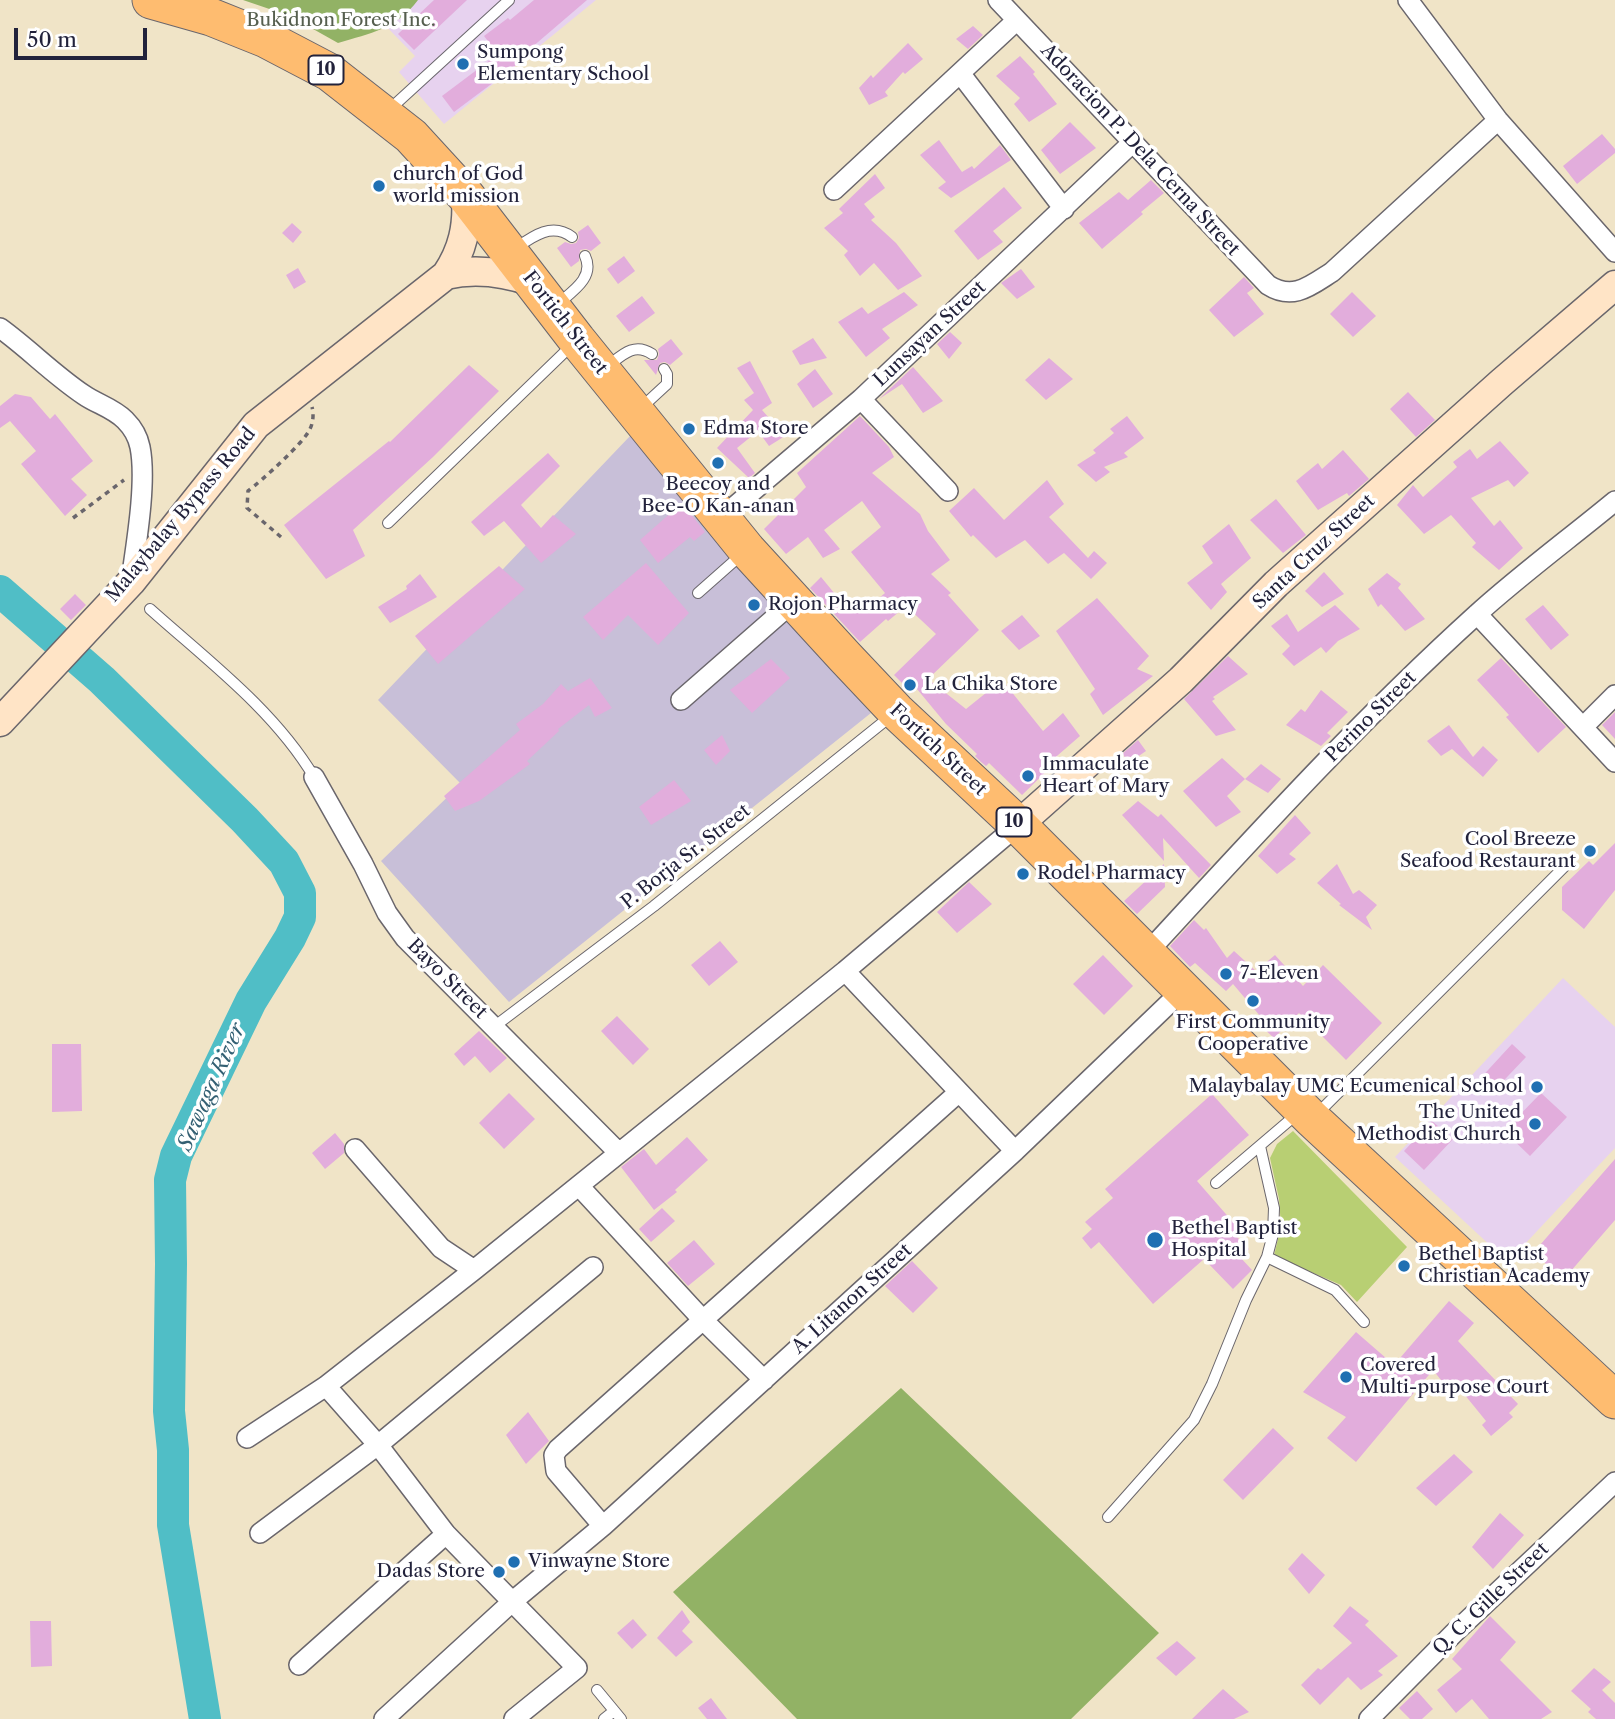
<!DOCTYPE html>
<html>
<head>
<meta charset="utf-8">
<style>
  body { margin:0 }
  #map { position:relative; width:1615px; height:1719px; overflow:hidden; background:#f0e4c7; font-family:"Libre Caslon Text",serif }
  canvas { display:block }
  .scale { position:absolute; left:14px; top:28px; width:133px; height:32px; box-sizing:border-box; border:4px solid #22223b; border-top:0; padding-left:9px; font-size:21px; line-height:24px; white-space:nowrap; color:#22223b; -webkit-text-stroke:5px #fff; paint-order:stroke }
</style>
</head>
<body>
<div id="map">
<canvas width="1615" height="1719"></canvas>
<div class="scale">50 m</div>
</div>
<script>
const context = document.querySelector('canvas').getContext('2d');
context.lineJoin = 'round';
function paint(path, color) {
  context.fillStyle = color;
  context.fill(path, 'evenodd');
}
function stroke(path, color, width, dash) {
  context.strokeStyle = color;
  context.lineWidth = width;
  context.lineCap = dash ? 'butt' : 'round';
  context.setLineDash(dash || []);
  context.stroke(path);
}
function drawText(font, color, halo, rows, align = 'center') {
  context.font = font + ' "Libre Caslon Text",serif';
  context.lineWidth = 7;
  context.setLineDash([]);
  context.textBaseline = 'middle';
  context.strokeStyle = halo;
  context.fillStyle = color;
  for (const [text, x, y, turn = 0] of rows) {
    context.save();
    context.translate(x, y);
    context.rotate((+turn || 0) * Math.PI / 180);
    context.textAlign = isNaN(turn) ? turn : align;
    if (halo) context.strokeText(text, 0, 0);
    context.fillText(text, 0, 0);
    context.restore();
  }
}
paint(new Path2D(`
  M403 0H596L444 124 399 72 415 56 382 22Z
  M1563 978 1615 1027V1148L1508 1262 1395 1157Z`), '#e7d2ef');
paint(new Path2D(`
  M631 435 871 713 509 1002 381 861 461 784 378 700Z`), '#c8bfd8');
paint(new Path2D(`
  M1293 1131 1407 1247 1357 1302 1341 1285 1274 1256 1281 1226 1279 1199 1270 1158 1277 1144Z`), '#b8cf73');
paint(new Path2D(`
  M243 0H418C396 29 371 33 338 43L290 16Z
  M901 1388 1159 1633 1071 1719H797L673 1592Z`), '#92b265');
stroke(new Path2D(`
  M0 591 102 680 245 820 284 862 300 893V917L290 938 251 1001 176 1156 170 1180 171 1264 169 1411 173 1450V1525L205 1719`), '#50bec6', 32);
paint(new Path2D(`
  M434 0H467L414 50 398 34Z
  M534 0H587L531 48 534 52 454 112 442 96 498 54 484 36 508 18 510 20Z
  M973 26 983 35 968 49 956 39Z
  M908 43 923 59 905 74 903 72 885 92 888 96 869 105 859 88 871 75 873 78Z
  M1020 56 1035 72 1033 74 1057 104 1029 122 1014 104 1020 98 996 76Z
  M1070 122 1096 148 1060 174 1041 150Z
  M1602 134 1615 149V153L1577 184 1563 166Z
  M939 140 962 172 972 166 974 169 1000 145 1011 160 951 198 938 188 946 182 920 155Z
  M875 174 885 188 864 204 875 217 871 220 896 243 922 276 898 290 874 263 860 276 844 255 848 251 824 228 843 213 839 209Z
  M1151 180 1164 193 1141 212 1143 214 1102 249 1079 223 1119 192 1128 200Z
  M1004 187 1022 208 993 231 1003 242 978 260 954 231Z
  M292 223 302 232 293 243 282 233Z
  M588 225 601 243 591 251 586 249 580 250 579 261 571 267 557 248 565 242 571 244 576 243 579 238 578 232Z
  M624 256 635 271 618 284 607 269Z
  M298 268 306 282 294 289 286 275Z
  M1021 269 1035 287 1017 299 1001 283Z
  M1244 277 1254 288 1247 293 1264 314 1234 337 1209 310Z
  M904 292 918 305 882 329 890 338 866 357 838 322 862 307 868 314Z
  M1352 292 1376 316 1353 337 1330 314Z
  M642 296 655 313 629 332 616 316Z
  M950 332 962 343 949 359 937 344Z
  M813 338 827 358 800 365 792 351Z
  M671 339 683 354 670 365 665 362 660 363 656 375 644 360H657L659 354 658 349Z
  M1049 358 1073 379 1046 400 1025 380Z
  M750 361 772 403 762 410 785 436 769 446 758 431 737 448 755 473 749 478 717 448 753 410 744 400 754 393 737 368Z
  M469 365 499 391 433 457 353 530 365 556 326 579 284 525 389 441 390 442Z
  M913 367 943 401 923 413 902 384 879 399Z
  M815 369 833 394 813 408 797 384Z
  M1408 392 1435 420 1416 437 1390 409Z
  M15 394 31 397 50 419 55 414 93 461 71 479 87 495 65 516 21 464 36 451 10 421 0 428V406Z
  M860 416 889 447 894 457 872 473 920 514 928 531 950 560 931 574 951 593 948 595 979 630 928 679 966 709 1002 680 1043 731 1063 713 1080 736 1050 762 1053 765 1022 795 989 763 986 766 981 762 975 756 977 754 946 724 917 689 912 693 894 675 936 634 906 606 888 621 886 619 860 642 810 588 821 577 844 605 851 598 863 612 885 593 851 552 881 527 862 501 824 530 840 549 823 558 808 537 786 554 764 529 806 487 797 473Z
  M1127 416 1144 438 1124 453 1128 457 1104 467 1110 472 1096 482 1077 465 1096 453 1093 450 1114 433 1110 429Z
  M1500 441 1529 473 1514 487 1508 480 1471 498 1494 526 1500 520 1523 548 1499 570 1472 547 1476 543 1451 515 1424 534 1397 505 1413 485 1423 497 1457 467 1453 462 1470 449 1477 459Z
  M1343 450 1369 479 1349 496 1347 493 1318 510 1296 481 1318 463 1322 469Z
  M548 453 560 466 521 505 541 528 553 515 576 534 541 563 504 521 484 536 471 522Z
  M1047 480 1064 504 1049 517 1088 558 1094 551 1107 563 1091 579 1064 553 1048 564 1025 540 996 558 973 535 971 537 949 511 974 488 1004 520Z
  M1276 499 1306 535 1283 553 1250 520Z
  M682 503 705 532 694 541 690 537 658 563 640 540Z
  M1229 524 1251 558 1221 584 1227 592 1211 610 1187 583 1213 563 1202 546Z
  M646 563 689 613 658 645 628 615 603 640 583 617Z
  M499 566 525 589 438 664 415 636Z
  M1324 572 1344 594 1322 607 1305 591Z
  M1387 573 1401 584 1398 588 1425 619 1405 631 1381 604 1378 607 1368 589Z
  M420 574 437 597 390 623 378 607 407 589 406 586Z
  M75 594 86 605 71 620 60 609Z
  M1097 598 1149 656 1137 669 1153 676 1103 715 1090 694 1095 689 1056 631Z
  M1335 605 1360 629 1338 641 1326 653 1321 647 1294 666 1282 654 1290 646 1271 626 1287 614 1298 632Z
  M1543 605 1569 635 1551 650 1525 619Z
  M1022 615 1040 636 1019 650 1001 631Z
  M1228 656 1248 674 1213 697 1215 699 1212 701 1236 730 1216 736 1184 699Z
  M1501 658 1566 727 1538 753 1506 717 1509 715 1477 680Z
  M771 659 790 678 752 713 730 690Z
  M590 678 612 708 595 717 589 705 558 729 559 731 527 761 530 764 479 801 455 811 444 796 520 730 516 724 543 704 561 684 568 691Z
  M1321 690 1348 712 1327 733 1331 736 1321 746 1286 725 1301 709 1305 712Z
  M1615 712V739L1602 725Z
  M1449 725 1473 757 1483 746 1498 760 1483 777 1452 749 1441 756 1427 741Z
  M722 735 730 751 716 765 704 750Z
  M1138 740 1146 751 1130 762 1122 754Z
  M1222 758 1245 779 1227 796 1241 812 1216 827 1183 791Z
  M1261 764 1281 779 1268 793 1245 779Z
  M674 780 691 801 651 825 639 807Z
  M1138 801 1158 817 1161 814 1211 865 1203 874 1199 878 1163 838 1164 861 1122 815Z
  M1295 815 1311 833 1289 854 1296 859 1277 874 1258 856Z
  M1615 843V890L1584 929 1562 910V887L1589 861 1593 865Z
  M1164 864 1165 887 1137 914 1124 901Z
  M1337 864 1353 894 1359 890 1377 905 1366 917 1372 930 1339 905 1341 904 1317 883Z
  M969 882 992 904 957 933 937 912Z
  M1194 920 1204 930 1206 928 1227 958 1234 951 1256 971 1275 955 1303 986 1323 965 1382 1023 1346 1060 1299 1013 1274 1038 1262 1027 1266 1023 1233 984 1226 991 1195 963 1190 967 1170 946Z
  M720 941 738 962 709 986 691 965Z
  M1103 955 1133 986 1104 1015 1073 984Z
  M617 1016 649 1049 633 1065 601 1031Z
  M479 1031 507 1058 490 1073 475 1056 464 1066 454 1054Z
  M52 1044H81L82 1111 52 1112Z
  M1512 1044 1526 1057 1490 1095 1477 1082Z
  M509 1093 535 1119 504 1149 479 1123Z
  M1541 1093 1567 1117 1530 1156 1504 1131Z
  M1212 1094 1249 1135 1197 1181 1239 1229 1234 1234 1249 1249 1240 1257 1252 1270 1233 1289 1204 1259 1153 1304 1099 1242 1091 1249 1082 1238 1092 1229 1085 1222 1113 1198 1105 1189Z
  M1432 1121 1453 1139 1424 1170 1404 1151Z
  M335 1133 344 1144V1153L325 1169 312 1153Z
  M687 1137 708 1160 675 1190 677 1192 654 1210 621 1167 644 1149 656 1165Z
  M1615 1159V1220L1564 1279 1533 1253Z
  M662 1208 675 1221 651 1242 639 1229Z
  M694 1240 715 1264 688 1286 667 1263Z
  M912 1261 938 1288 913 1313 885 1286Z
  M1449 1301 1474 1323 1458 1341 1518 1404 1509 1413 1513 1417 1491 1436 1482 1425 1486 1421 1460 1389 1453 1395 1433 1370 1356 1462 1327 1438 1346 1417 1303 1392 1356 1332 1394 1365Z
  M528 1412 549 1441 526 1464 506 1435Z
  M1273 1428 1294 1448 1243 1500 1223 1480Z
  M1454 1454 1473 1472 1436 1506 1416 1488Z
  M1500 1513 1524 1535 1493 1569 1472 1547Z
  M1302 1553 1325 1575 1309 1594 1288 1569Z
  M1350 1606 1369 1621 1365 1625 1398 1656 1378 1671 1383 1675 1361 1690 1348 1677 1320 1705 1301 1685 1318 1668 1321 1670 1352 1643 1333 1626Z
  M682 1610 690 1622 682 1631 693 1642 676 1657 657 1638Z
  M1490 1616 1516 1642 1500 1660 1552 1712 1541 1719H1489L1472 1699 1456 1713 1437 1690 1462 1669 1452 1659Z
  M633 1619 647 1635 632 1649 617 1633Z
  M30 1621H51L52 1666 31 1667Z
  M1177 1641 1196 1658 1176 1676 1156 1658Z
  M1594 1668 1611 1682 1602 1690 1615 1703V1719H1596L1588 1712 1591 1709 1571 1691Z
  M1223 1689 1249 1712 1234 1719H1192Z
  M1417 1691 1433 1709 1422 1719H1410L1399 1708Z
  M711 1698 727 1719H707L698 1708Z`), '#e2addc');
const lane = new Path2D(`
  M390 109 509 0
  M516 248C533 236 552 222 572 237
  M559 303C573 291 595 277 585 256
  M608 366C622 355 634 342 652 354
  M641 408 667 384V374L664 369
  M388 523 572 345
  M698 593 741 555
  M150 609C207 660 274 710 314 777
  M495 1026 654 906 891 716
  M1318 1113 1568 863
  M1216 1183 1297 1114
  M1267 1257 1335 1290 1364 1322
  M1108 1517 1194 1420 1212 1384 1246 1300 1267 1257 1273 1234 1274 1208 1260 1146
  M597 1690 621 1719
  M604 1719 614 1711`);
const street = new Path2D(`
  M998 0 1268 285C1293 301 1310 286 1332 272L1498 120
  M1408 0 1498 120 1615 252
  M960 73 1064 209
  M834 190 1016 21
  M0 328C29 349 54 375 84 395 97 404 113 408 125 420 132 427 138 437 140 447 147 482 136 545 131 581
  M861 399 948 491
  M721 518 861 399 1132 143
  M1477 614 1615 762
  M681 700 793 602
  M1583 727 1615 695
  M314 777 363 864 387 913 405 938 619 1153
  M1147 953C1253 838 1359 721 1476 615 1520 575 1569 539 1615 501
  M845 971 1015 1151
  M355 1149 441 1248 474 1270
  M579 1186 702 1319 764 1380
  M326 1386 378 1445 446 1534 577 1668 514 1719
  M247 1438 326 1386 474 1270 845 971 1018 825
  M603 1526 556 1471 554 1455 558 1449 959 1092
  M260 1533 378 1445 593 1267
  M299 1665 446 1534
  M384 1719 513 1601 603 1526 1015 1151 1184 989
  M1369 1719 1454 1633 1615 1482`);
const secondary = new Path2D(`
  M446 275C475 268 504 272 533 282
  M0 722 131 582 256 425 446 275C463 250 468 226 466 196
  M1018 825 1181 680 1276 584 1502 382 1615 285`);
const highway = new Path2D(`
  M151 0 211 17 266 39 329 72 411 136 466 196 577 340 747 550 845 657 896 711 1018 825 1312 1119 1615 1400`);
stroke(lane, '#6a666c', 12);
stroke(street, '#6a666c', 22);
stroke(secondary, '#6a666c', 31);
stroke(highway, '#6a666c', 39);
stroke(new Path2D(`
  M73 518 124 480
  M281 537 247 508 248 491C261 481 304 443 310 429 313 423 314 414 312 407`), '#6a666c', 3.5, [5, 5]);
stroke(lane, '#fff', 10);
stroke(street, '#fff', 19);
stroke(secondary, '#ffe4c6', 28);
stroke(highway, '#febc70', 37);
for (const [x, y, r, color] of [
  [463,64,7,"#1f6fb2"],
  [379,186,7,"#1f6fb2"],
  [689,429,7,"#1f6fb2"],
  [718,463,7,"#1f6fb2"],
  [754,605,7,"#1f6fb2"],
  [910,685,7,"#1f6fb2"],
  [1028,776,7,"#1f6fb2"],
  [1590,851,7,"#1f6fb2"],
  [1023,874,7,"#1f6fb2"],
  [1226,974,7,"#1f6fb2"],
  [1253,1001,7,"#1f6fb2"],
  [1537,1087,7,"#1f6fb2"],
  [1535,1124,7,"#1f6fb2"],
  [1155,1240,9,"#1f6fb2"],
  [1404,1266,7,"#1f6fb2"],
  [1346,1377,7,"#1f6fb2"],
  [514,1562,7,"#1f6fb2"],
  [499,1572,7,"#1f6fb2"]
]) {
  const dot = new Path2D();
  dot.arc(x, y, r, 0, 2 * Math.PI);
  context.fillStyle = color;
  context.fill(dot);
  stroke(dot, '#fff', 2.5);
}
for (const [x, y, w] of [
  [326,70,35],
  [1014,822,35]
]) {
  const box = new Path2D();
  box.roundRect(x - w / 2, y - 14.5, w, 29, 5);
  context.fillStyle = '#fff';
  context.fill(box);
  stroke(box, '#22223b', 2);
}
drawText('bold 18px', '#22223b', null, [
  ["10",326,70],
  ["10",1014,822]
]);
drawText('19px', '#565f4f', '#fff', [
  ["Bukidnon Forest Inc.",341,21]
]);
drawText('19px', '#22223b', '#fff', [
  ["Sumpong",477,53],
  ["Elementary School",477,75],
  ["church of God",393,175],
  ["world mission",393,197],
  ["Edma Store",703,429],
  ["Beecoy and",718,485,"center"],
  ["Bee-O Kan-anan",718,507,"center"],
  ["Rojon Pharmacy",768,605],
  ["La Chika Store",924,685],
  ["Immaculate",1042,765],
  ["Heart of Mary",1042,787],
  ["Cool Breeze",1576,840,"right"],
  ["Seafood Restaurant",1576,862,"right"],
  ["Rodel Pharmacy",1037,874],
  ["7-Eleven",1240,974],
  ["First Community",1253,1023,"center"],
  ["Cooperative",1253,1045,"center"],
  ["Malaybalay UMC Ecumenical School",1523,1087,"right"],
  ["The United",1521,1113,"right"],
  ["Methodist Church",1521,1135,"right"],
  ["Bethel Baptist",1171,1229],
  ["Hospital",1171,1251],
  ["Bethel Baptist",1418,1255],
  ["Christian Academy",1418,1277],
  ["Covered",1360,1366],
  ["Multi-purpose Court",1360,1388],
  ["Vinwayne Store",528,1562],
  ["Dadas Store",485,1572,"right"]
], 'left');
drawText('19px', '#22223b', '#fff', [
  ["Adoracion P. Dela Cerna Street",1140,150,47],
  ["Fortich Street",565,323,52],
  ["Lunsayan Street",930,334,-43],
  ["Malaybalay Bypass Road",181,515,-50],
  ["Santa Cruz Street",1314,552,-43],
  ["Perino Street",1371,717,-45],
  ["Fortich Street",938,750,43],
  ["P. Borja Sr. Street",686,857,-38],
  ["Bayo Street",447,979,45],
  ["A. Litanon Street",852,1299,-42],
  ["Q. C. Gille Street",1491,1599,-44]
]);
drawText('italic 21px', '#346073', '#fff', [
  ["Sawaga River",212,1087,-66]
]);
</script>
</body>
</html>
